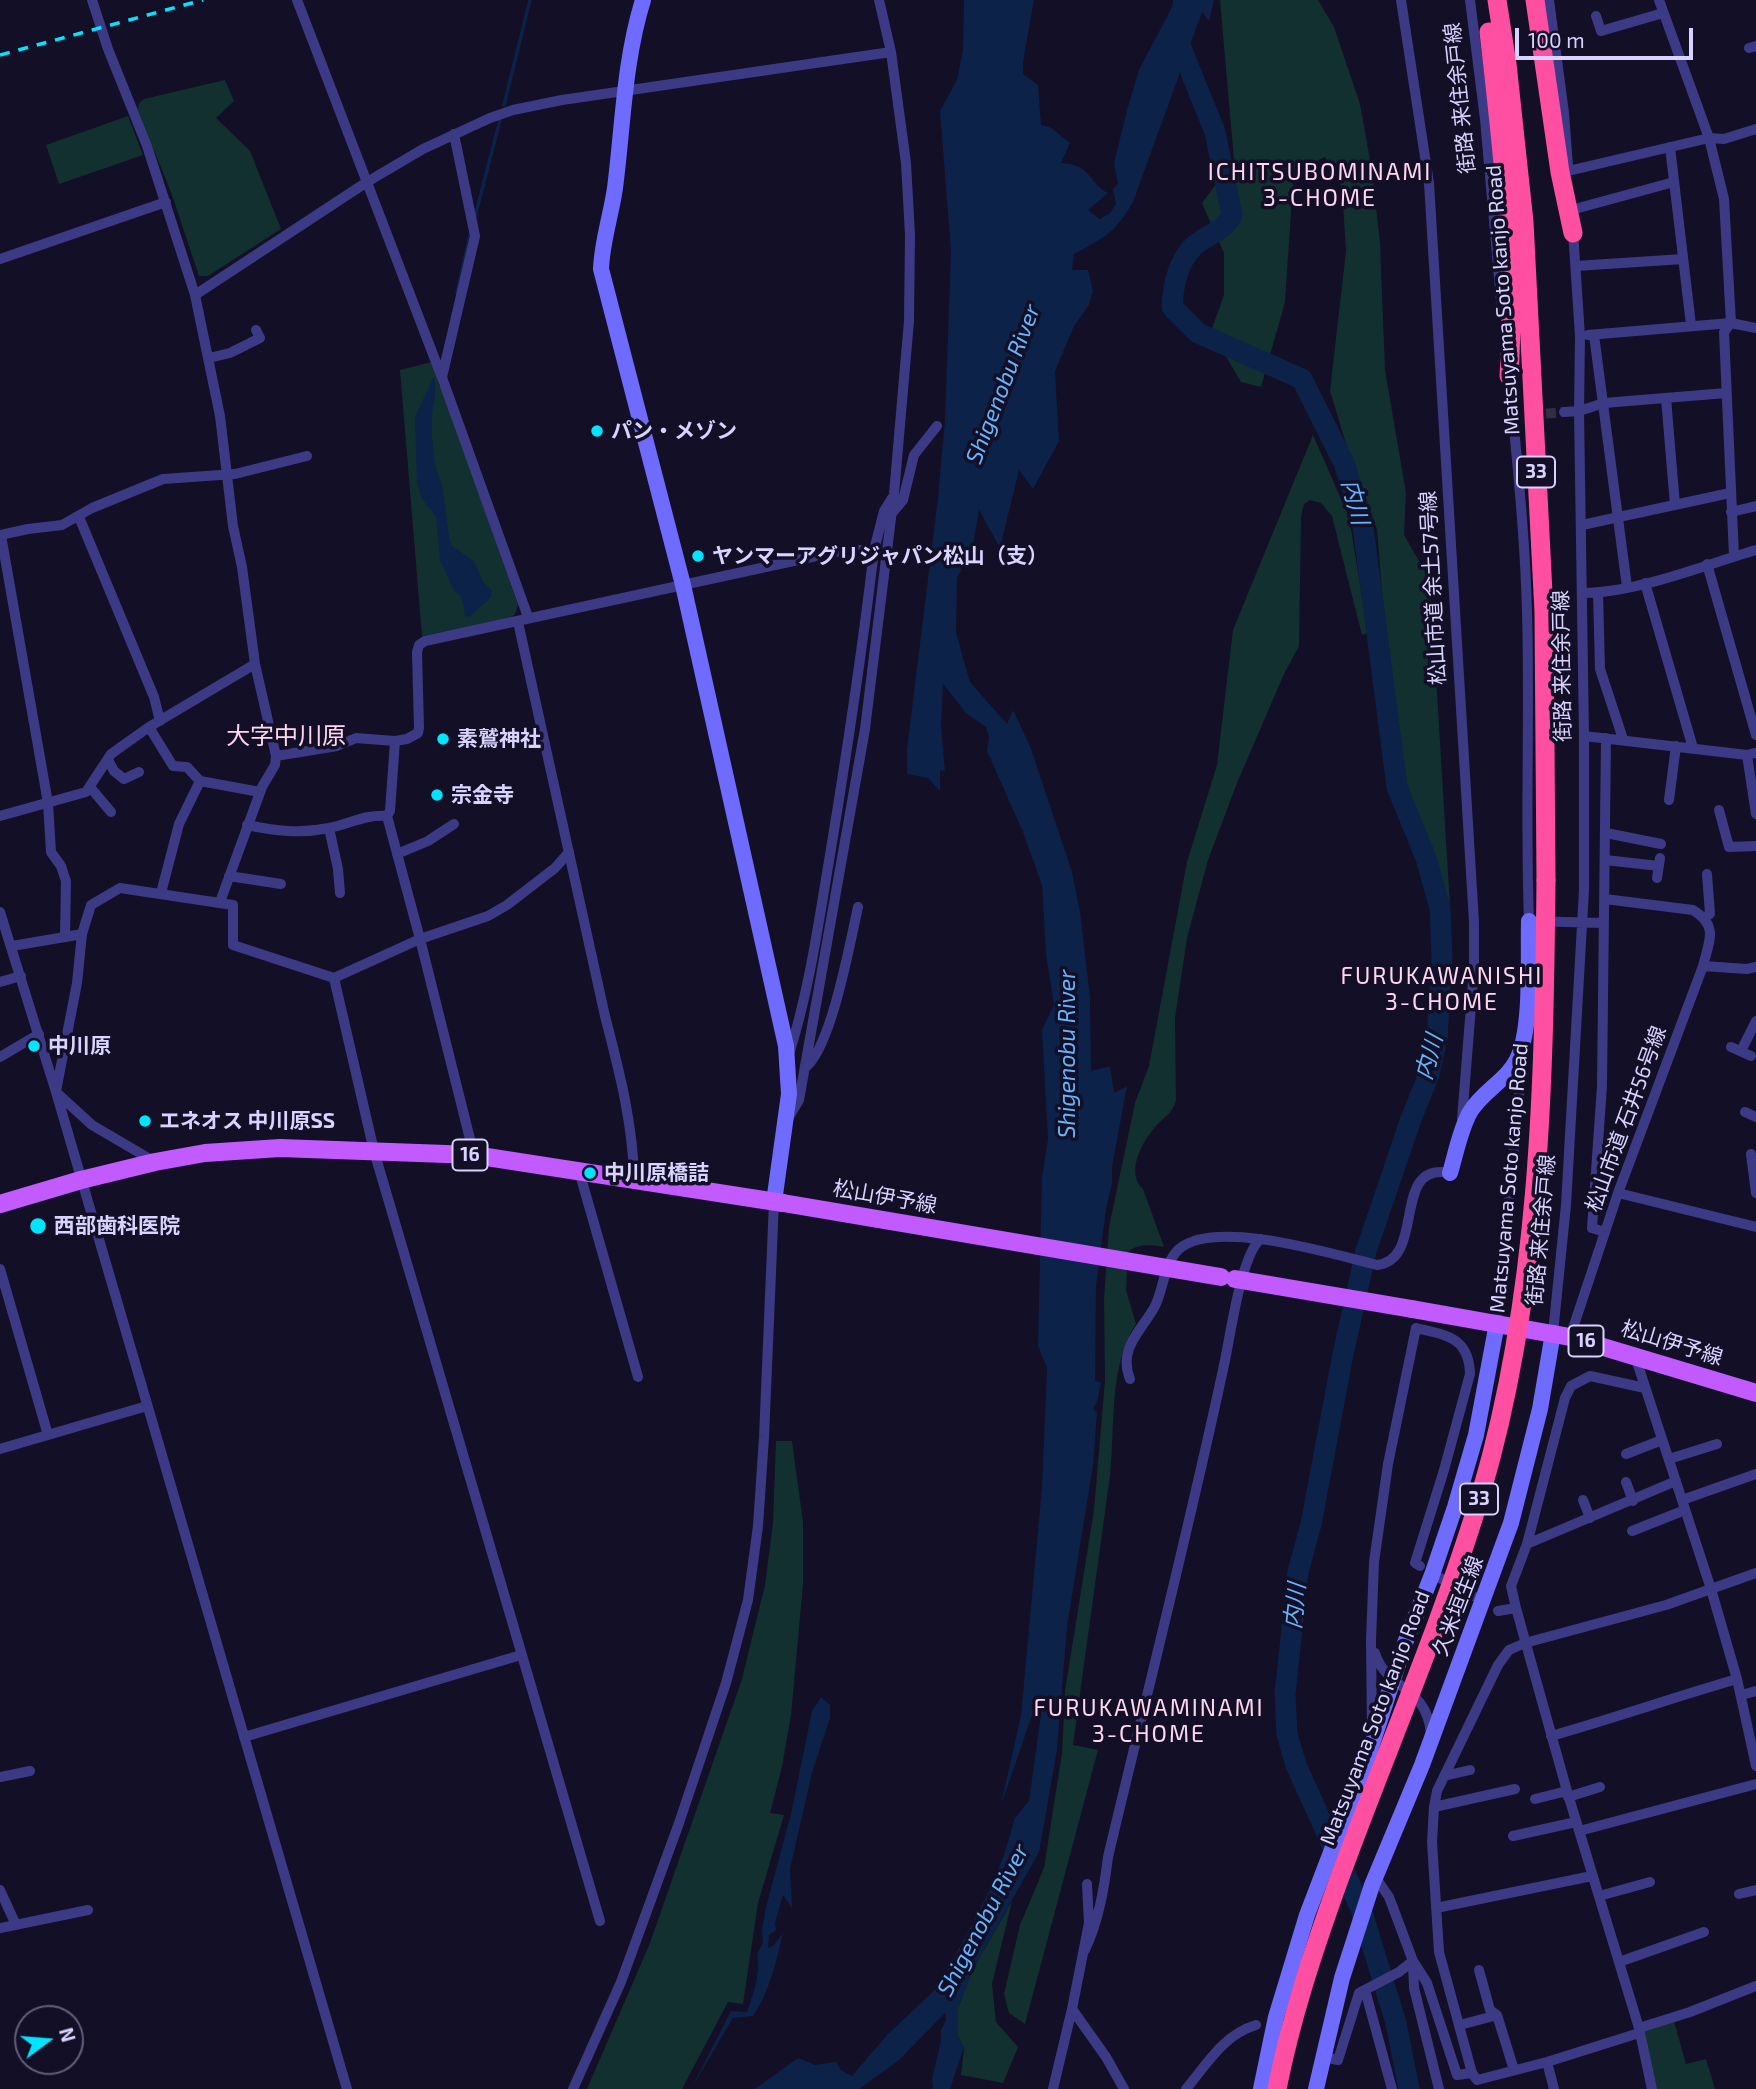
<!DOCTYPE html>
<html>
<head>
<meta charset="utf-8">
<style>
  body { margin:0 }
  #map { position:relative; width:1756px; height:2089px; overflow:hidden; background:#130f26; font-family:"Exo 2",sans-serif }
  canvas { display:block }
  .north { position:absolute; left:14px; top:2005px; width:70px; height:70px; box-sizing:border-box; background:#130f26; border:2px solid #625e7d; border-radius:50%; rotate:74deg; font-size:19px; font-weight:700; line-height:28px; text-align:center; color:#d9d4ff }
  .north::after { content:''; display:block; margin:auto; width:24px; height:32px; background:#00e5ff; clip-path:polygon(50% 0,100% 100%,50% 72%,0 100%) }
  .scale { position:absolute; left:1515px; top:28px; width:178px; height:32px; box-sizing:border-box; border:4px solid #d9d4ff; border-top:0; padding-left:9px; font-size:21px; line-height:24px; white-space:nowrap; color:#d9d4ff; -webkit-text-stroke:5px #130f26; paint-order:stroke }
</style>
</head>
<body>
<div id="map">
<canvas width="1756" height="2089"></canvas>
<div class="north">N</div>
<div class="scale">100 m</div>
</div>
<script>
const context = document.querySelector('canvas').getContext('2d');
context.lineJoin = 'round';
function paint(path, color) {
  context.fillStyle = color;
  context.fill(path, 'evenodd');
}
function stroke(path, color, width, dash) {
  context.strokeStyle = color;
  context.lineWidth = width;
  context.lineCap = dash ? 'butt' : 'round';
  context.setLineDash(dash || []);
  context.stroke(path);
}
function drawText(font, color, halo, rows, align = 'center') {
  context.font = font + ' "Exo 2","Noto Sans JP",sans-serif';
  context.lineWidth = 7;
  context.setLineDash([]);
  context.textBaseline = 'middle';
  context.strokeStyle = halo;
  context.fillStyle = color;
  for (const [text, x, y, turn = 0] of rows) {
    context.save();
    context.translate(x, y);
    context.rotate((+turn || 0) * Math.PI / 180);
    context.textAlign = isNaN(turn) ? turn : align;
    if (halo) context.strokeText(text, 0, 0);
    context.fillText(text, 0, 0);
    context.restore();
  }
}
paint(new Path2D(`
  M1220 0H1318L1334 27 1360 104 1372 171 1380 243 1385 370 1406 493 1404 535 1430 580 1450 905 1417 812 1402 784 1387 654 1377 529 1347 447 1330 391 1346 251 1342 187 1325 157 1300 169 1293 182 1285 302 1261 387 1241 382 1211 331 1224 295V253L1202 203 1234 160Z
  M225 80 234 101 216 118 250 151 281 229 208 276H199L172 195 138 110 139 103 144 99Z
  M128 116 143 155 59 184 46 145Z
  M432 362 439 386 443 388 518 605 515 614 509 619 422 636 400 370Z
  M1313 435 1349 517 1368 633 1362 635 1332 516 1321 503 1310 500 1304 504 1301 517 1299 646 1284 674 1237 783 1208 860 1187 938 1175 1018 1176 1101C1172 1112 1168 1114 1160 1122 1144 1137 1124 1172 1143 1189L1164 1247C1150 1245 1139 1243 1128 1252L1126 1290 1136 1324C1109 1364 1115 1428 1110 1475 1098 1565 1085 1655 1073 1745L1098 1750 1025 2024 1009 2013 1004 1994 1020 1925 1044 1868 1062 1753 1065 1691 1094 1510 1105 1381 1104 1299 1109 1227 1135 1103 1149 1066 1187 862 1217 765 1233 630Z
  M776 1441H792L803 1522V1585L791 1715 782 1767 770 1813 784 1815 758 1903 743 2004 728 2002 682 2089H587L650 1943 742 1679 765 1585 773 1523Z
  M1012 1901 992 1984 996 2022 1018 2047 1003 2083 961 2075 964 2048 958 2036V2008L972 1971Z
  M1674 2021 1686 2064 1706 2059 1715 2089H1657L1643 2031Z`), '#12302f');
paint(new Path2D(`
  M964 0H1034L1023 62V74L1038 85 1041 125 1050 127 1070 143 1061 163C1093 165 1086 181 1108 193L1088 210 1100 219 1110 213 1116 204 1113 189 1118 184 1114 163 1127 110 1139 70 1172 7 1173 0H1214L1209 21 1202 12 1133 202C1114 234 1105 237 1074 254L1072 270H1088L1093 291 1089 305 1074 326 1055 371 1059 441 1033 489 1019 470 1000 548 979 510 972 550 957 578 956 633 970 682 1007 724 1013 710 1030 746 1072 872 1080 912 1090 997 1091 1071 1110 1066 1114 1093 1127 1086 1112 1167V1183L1106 1209 1096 1286 1095 1381 1101 1382 1097 1402 1093 1408 1097 1413 1093 1465 1067 1627 1057 1750 1039 1852 972 1971 958 2008V2036L964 2047 950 2089H933L932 2079 941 2041V2030L946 2020 945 2013 899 2060 859 2089H755L798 2058 815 2065 836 2062 841 2070 852 2076 887 2035 939 1986 989 1892 1004 1855 1015 1818 1029 1801 1041 1714 1037 1701 1001 1805 1021 1715 1042 1487 1047 1368 1038 1346 1042 1177 1048 1139 1042 1030 1054 1005 1046 954 1042 885 1023 832 987 751 989 737 986 727 966 713 943 684 941 725 945 771 940 770V791L928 778 907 774V749L938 498 945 420 951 251 940 111 957 80 963 51Z
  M434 376C438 391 433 401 432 416 431 434 433 468 442 483L449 537 452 546 474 561 483 582 492 590 491 597 470 617 465 616 463 602 460 595 454 591 440 560 436 517 422 499 417 484 415 417Z
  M821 1697 830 1705V1718L812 1773 790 1869 792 1908 783 1895 775 1923 776 1930 769 1935 768 1948 773 1946 783 1933C776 1962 770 1991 753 2016L733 2018 691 2089 731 2011 747 2012C753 1995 761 1972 757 1954L763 1943 762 1929 766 1907 791 1814 812 1711Z`), '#0c2248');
stroke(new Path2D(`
  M504 105 530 0
  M475 217 500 120
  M457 292 471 231`), '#0c2248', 3.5);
stroke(new Path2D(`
  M1177 38 1215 132 1232 215C1224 232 1207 234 1194 246 1178 261 1173 287 1172 307L1198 333 1302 379 1344 463 1362 519 1397 787 1426 858 1440 908 1442 957 1437 1039 1429 1074 1411 1119 1366 1251 1343 1354 1311 1524 1298 1572 1285 1694 1287 1734 1296 1765 1361 1909 1396 2023 1409 2089`), '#0c2248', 21);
stroke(new Path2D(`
  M1531 415 1564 412`), '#312d47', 10, [10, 5]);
stroke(new Path2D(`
  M92 0 108 49 147 146 195 295 220 416 233 526 242 567 255 664 276 756 275 765 262 787 220 902
  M297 0 444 383 528 617
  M1401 0 1429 183 1474 922V969L1462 1119
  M1470 0 1485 119 1502 312
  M1549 0 1564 113 1568 166
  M1659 0 1709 138 1724 199 1731 323 1724 332 1734 556
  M1596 16 1601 31 1663 13
  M1749 48 1756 46
  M1670 147 1691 325
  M1568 171 1709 138 1724 139 1756 129
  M1571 210 1674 182
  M0 259 166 202
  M1576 266 1683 259
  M195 295 367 182 423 149 490 118 513 110 562 100 891 52
  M1588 335 1731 323 1756 328
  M1594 335 1627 587
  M209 358 230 353 260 338 256 330
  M1509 373C1516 453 1525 532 1527 612 1530 715 1525 818 1529 921L1604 923
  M442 377 475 236 454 134
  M1666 398 1675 505
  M1564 412 1579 411 1604 403 1726 393
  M893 512 903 500 914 455 937 426
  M1731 512 1756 506
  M79 517 154 697 160 721
  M1582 525 1730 493
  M0 535 28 529 62 525 92 508 163 479 235 474 307 456
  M1 535 48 803 51 852 61 866 66 881 65 937 82 934
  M1707 564 1756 735
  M1645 583 1693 748
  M1583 593C1636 593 1704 565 1756 550
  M1598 593 1600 669 1623 739
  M518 622 605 1016C619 1070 633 1123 634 1179
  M149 727 173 766 187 767 200 781
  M1584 736 1747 755 1756 753
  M1747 755 1756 814
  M276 756 337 746 356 738 395 741 407 739 418 733 419 728 417 652 419 645 425 641 844 550H874L884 511 892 498
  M108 760 114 771 124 779 139 772
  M90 787 111 812
  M1669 800 1676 746
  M1719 810 1729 847 1756 846
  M0 816 86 792 111 754 149 727 255 664
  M387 816 420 939 474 1155
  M247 825C275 831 300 834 329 828 349 824 366 814 387 816L390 811 395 741
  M329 828 338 869 340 893
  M1606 833 1661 844
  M397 854 428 841 454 824
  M1605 860 1659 866
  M229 876 281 884
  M1657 878 1660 858
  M161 893 179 824 200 781 260 792
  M1605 899 1693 910C1719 926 1709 941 1703 966
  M0 912 56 1092 347 2089
  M1705 917 1710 914 1707 874
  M12 946 65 937
  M334 978 374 1151 600 1921
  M334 978 420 939 488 916 507 905 555 868 569 852
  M0 982 21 976
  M1731 1047 1751 1056
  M1741 1051 1756 1021
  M789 1054C809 991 818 926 829 861 846 758 862 654 874 550
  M0 1057 39 1034
  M807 1066C832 1043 850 943 858 907
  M56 1091 77 983 82 934 91 905 120 888 233 905V945L334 978
  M58 1094 92 1125 155 1162
  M1745 1112 1756 1117
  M789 1117 799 1100 865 729 894 494 909 321 910 235 906 163 891 52 879 0
  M1751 1154 1756 1193
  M579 1171 638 1377
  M1618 1193 1756 1227
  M1605 1232 1592 1228 1602 1086 1606 738
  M0 1269 48 1435
  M1497 1323 1523 1054
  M1553 1333 1566 1205 1584 890V736L1579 411 1580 336 1573 231
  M1570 1337 1618 1193 1703 966 1747 969 1756 967
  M1635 1356 1711 1589 1737 1679 1756 1766
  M1130 1379C1118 1349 1140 1332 1154 1308 1164 1290 1163 1264 1179 1249 1215 1218 1332 1254 1377 1265 1427 1259 1390 1161 1450 1173
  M0 1449 147 1406
  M1626 1454 1662 1440
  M1669 1459 1717 1444
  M1626 1482 1633 1501
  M1583 1500 1590 1518
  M1682 1500 1756 1474
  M1632 1531 1685 1510
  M1527 1544 1565 1398 1571 1386 1590 1376 1645 1388
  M1440 1578 1473 1596
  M1516 1608 1511 1586 1527 1544 1676 1481
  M1498 1611 1516 1608 1567 1791 1639 2028 1652 2089
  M1375 1653C1386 1690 1427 1685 1431 1734
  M1741 1695 1756 1691
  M1372 1730 1371 1640 1374 1562 1388 1464 1416 1328C1446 1335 1469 1337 1470 1374L1444 1470 1415 1563 1420 1566
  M1551 1736C1614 1718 1675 1697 1737 1679
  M244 1737 521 1655
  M1444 1776 1470 1770
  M0 1777 30 1771
  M1568 1797 1600 1787
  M1535 1799 1567 1791
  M1434 1807 1515 1789
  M1579 1831 1756 1784
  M1513 1836 1576 1822
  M1376 1878 1389 1897 1413 1961 1427 1983 1457 2075 1472 2073
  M1087 1884 1089 1923 1072 2009 1106 2057 1124 2089
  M0 1890 16 1925
  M1739 1894 1756 1890
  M1599 1896 1650 1882
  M1436 1908 1592 1876
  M0 1928 88 1910
  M1085 1950C1099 1920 1104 1889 1108 1857 1147 1693 1189 1529 1224 1365 1230 1339 1241 1253 1261 1239
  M1619 1962 1704 1932
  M1413 1963 1414 1988 1439 2089
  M1479 1970 1490 2010 1497 2015 1514 2070
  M1365 1990 1392 2089
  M1460 2025 1497 2015
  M1639 2028 1690 2012 1756 1986
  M1323 2057 1338 2060 1359 1993 1399 1972 1413 1961
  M1547 2062 1639 2033
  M573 2089 621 1982 679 1823 726 1683 748 1600 758 1526 764 1437 774 1202
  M1053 2089 1072 2009
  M1186 2089C1207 2064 1223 2035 1256 2025
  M1554 2089 1547 2062 1477 2080 1472 2073 1439 1952 1432 1842 1434 1807 1437 1791 1498 1665 1509 1650 1525 1643 1666 1605 1756 1573`), '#3d3a85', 10);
stroke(new Path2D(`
  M643 0C624 61 623 126 615 188 611 216 602 241 601 269L683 585 786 1046 789 1094 774 1202
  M1450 1173C1456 1153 1460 1130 1470 1112 1483 1090 1510 1079 1519 1055 1532 1023 1528 957 1529 921
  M1261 2089 1276 2017 1307 1915 1370 1750 1405 1643 1432 1575 1455 1507 1476 1435 1497 1323
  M1316 2089 1342 1978 1372 1885 1422 1765 1511 1523 1540 1409 1553 1333`), '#6f6bff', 16);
stroke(new Path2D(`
  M0 1204 81 1180 155 1162 205 1153 280 1148 474 1155 783 1203
  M1412 1309 1570 1337 1756 1393`), '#c25bff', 18);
stroke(new Path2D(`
  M1497 0 1507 64 1524 222 1544 612 1546 880
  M1535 0 1560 172 1573 233
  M1489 32C1502 147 1516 260 1509 376`), '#ff4fa3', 19);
stroke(new Path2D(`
  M0 55 203 0`), '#00e5ff', 3.5, [10, 9]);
stroke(new Path2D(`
  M783 1203 1221 1277
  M1235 1279 1412 1309`), '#c25bff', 18);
stroke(new Path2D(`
  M1277 2089C1291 2018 1313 1952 1337 1885 1385 1753 1442 1624 1482 1490 1540 1292 1544 1084 1546 880`), '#ff4fa3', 19);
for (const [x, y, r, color] of [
  [597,431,7,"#00e5ff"],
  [698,556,7,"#00e5ff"],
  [443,739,7,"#00e5ff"],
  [437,795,7,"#00e5ff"],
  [34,1046,7,"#00e5ff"],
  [145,1121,7,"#00e5ff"],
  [590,1173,7,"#00e5ff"],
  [38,1226,9,"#00e5ff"]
]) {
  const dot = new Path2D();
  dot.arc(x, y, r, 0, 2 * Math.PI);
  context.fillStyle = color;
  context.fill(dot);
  stroke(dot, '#130f26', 2.5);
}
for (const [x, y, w] of [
  [1536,472,38],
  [470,1155,35],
  [1586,1341,35],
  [1479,1499,38]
]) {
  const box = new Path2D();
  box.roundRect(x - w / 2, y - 15.5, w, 31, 5);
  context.fillStyle = '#130f26';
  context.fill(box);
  stroke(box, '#d9d4ff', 2);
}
drawText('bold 19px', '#d9d4ff', null, [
  ["33",1536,472],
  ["16",470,1155],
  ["16",1586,1341],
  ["33",1479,1499]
]);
drawText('21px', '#d9d4ff', '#130f26', [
  ["街路 来住余戸線",1460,98,-96],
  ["Matsuyama Soto kanjo Road",1503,300,-94],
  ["松山市道 余土57号線",1433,588,-93],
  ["街路 来住余戸線",1562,666,-91],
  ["松山市道 石井56号線",1626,1119,-70],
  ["Matsuyama Soto kanjo Road",1509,1178,-85],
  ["松山伊予線",885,1197,10],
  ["街路 来住余戸線",1541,1230,-85],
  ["松山伊予線",1672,1343,17],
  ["久米垣生線",1458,1606,-69],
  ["Matsuyama Soto kanjo Road",1375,1718,-69]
]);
drawText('bold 21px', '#d9d4ff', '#130f26', [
  ["パン・メゾン",611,431],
  ["ヤンマーアグリジャパン松山（支）",712,556],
  ["素鷲神社",457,739],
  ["宗金寺",451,795],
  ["中川原",48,1046],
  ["エネオス 中川原SS",159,1121],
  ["中川原橋詰",604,1173],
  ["西部歯科医院",54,1226]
], 'left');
context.letterSpacing = '2px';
drawText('23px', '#ffd6f0', '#130f26', [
  ["ICHITSUBOMINAMI",1320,172],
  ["3-CHOME",1320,198],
  ["FURUKAWANISHI",1442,976],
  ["3-CHOME",1442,1002],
  ["FURUKAWAMINAMI",1149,1708],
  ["3-CHOME",1149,1734]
]);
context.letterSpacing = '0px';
drawText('italic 23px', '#62b6ff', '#130f26', [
  ["Shigenobu River",1003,384,-69],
  ["内川",1355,502,75],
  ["Shigenobu River",1067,1054,-90],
  ["内川",1429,1057,-75],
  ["内川",1295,1606,-84],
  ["Shigenobu River",983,1920,-62]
]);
drawText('24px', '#ffd6f0', '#130f26', [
  ["大字中川原",286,736]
]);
</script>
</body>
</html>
